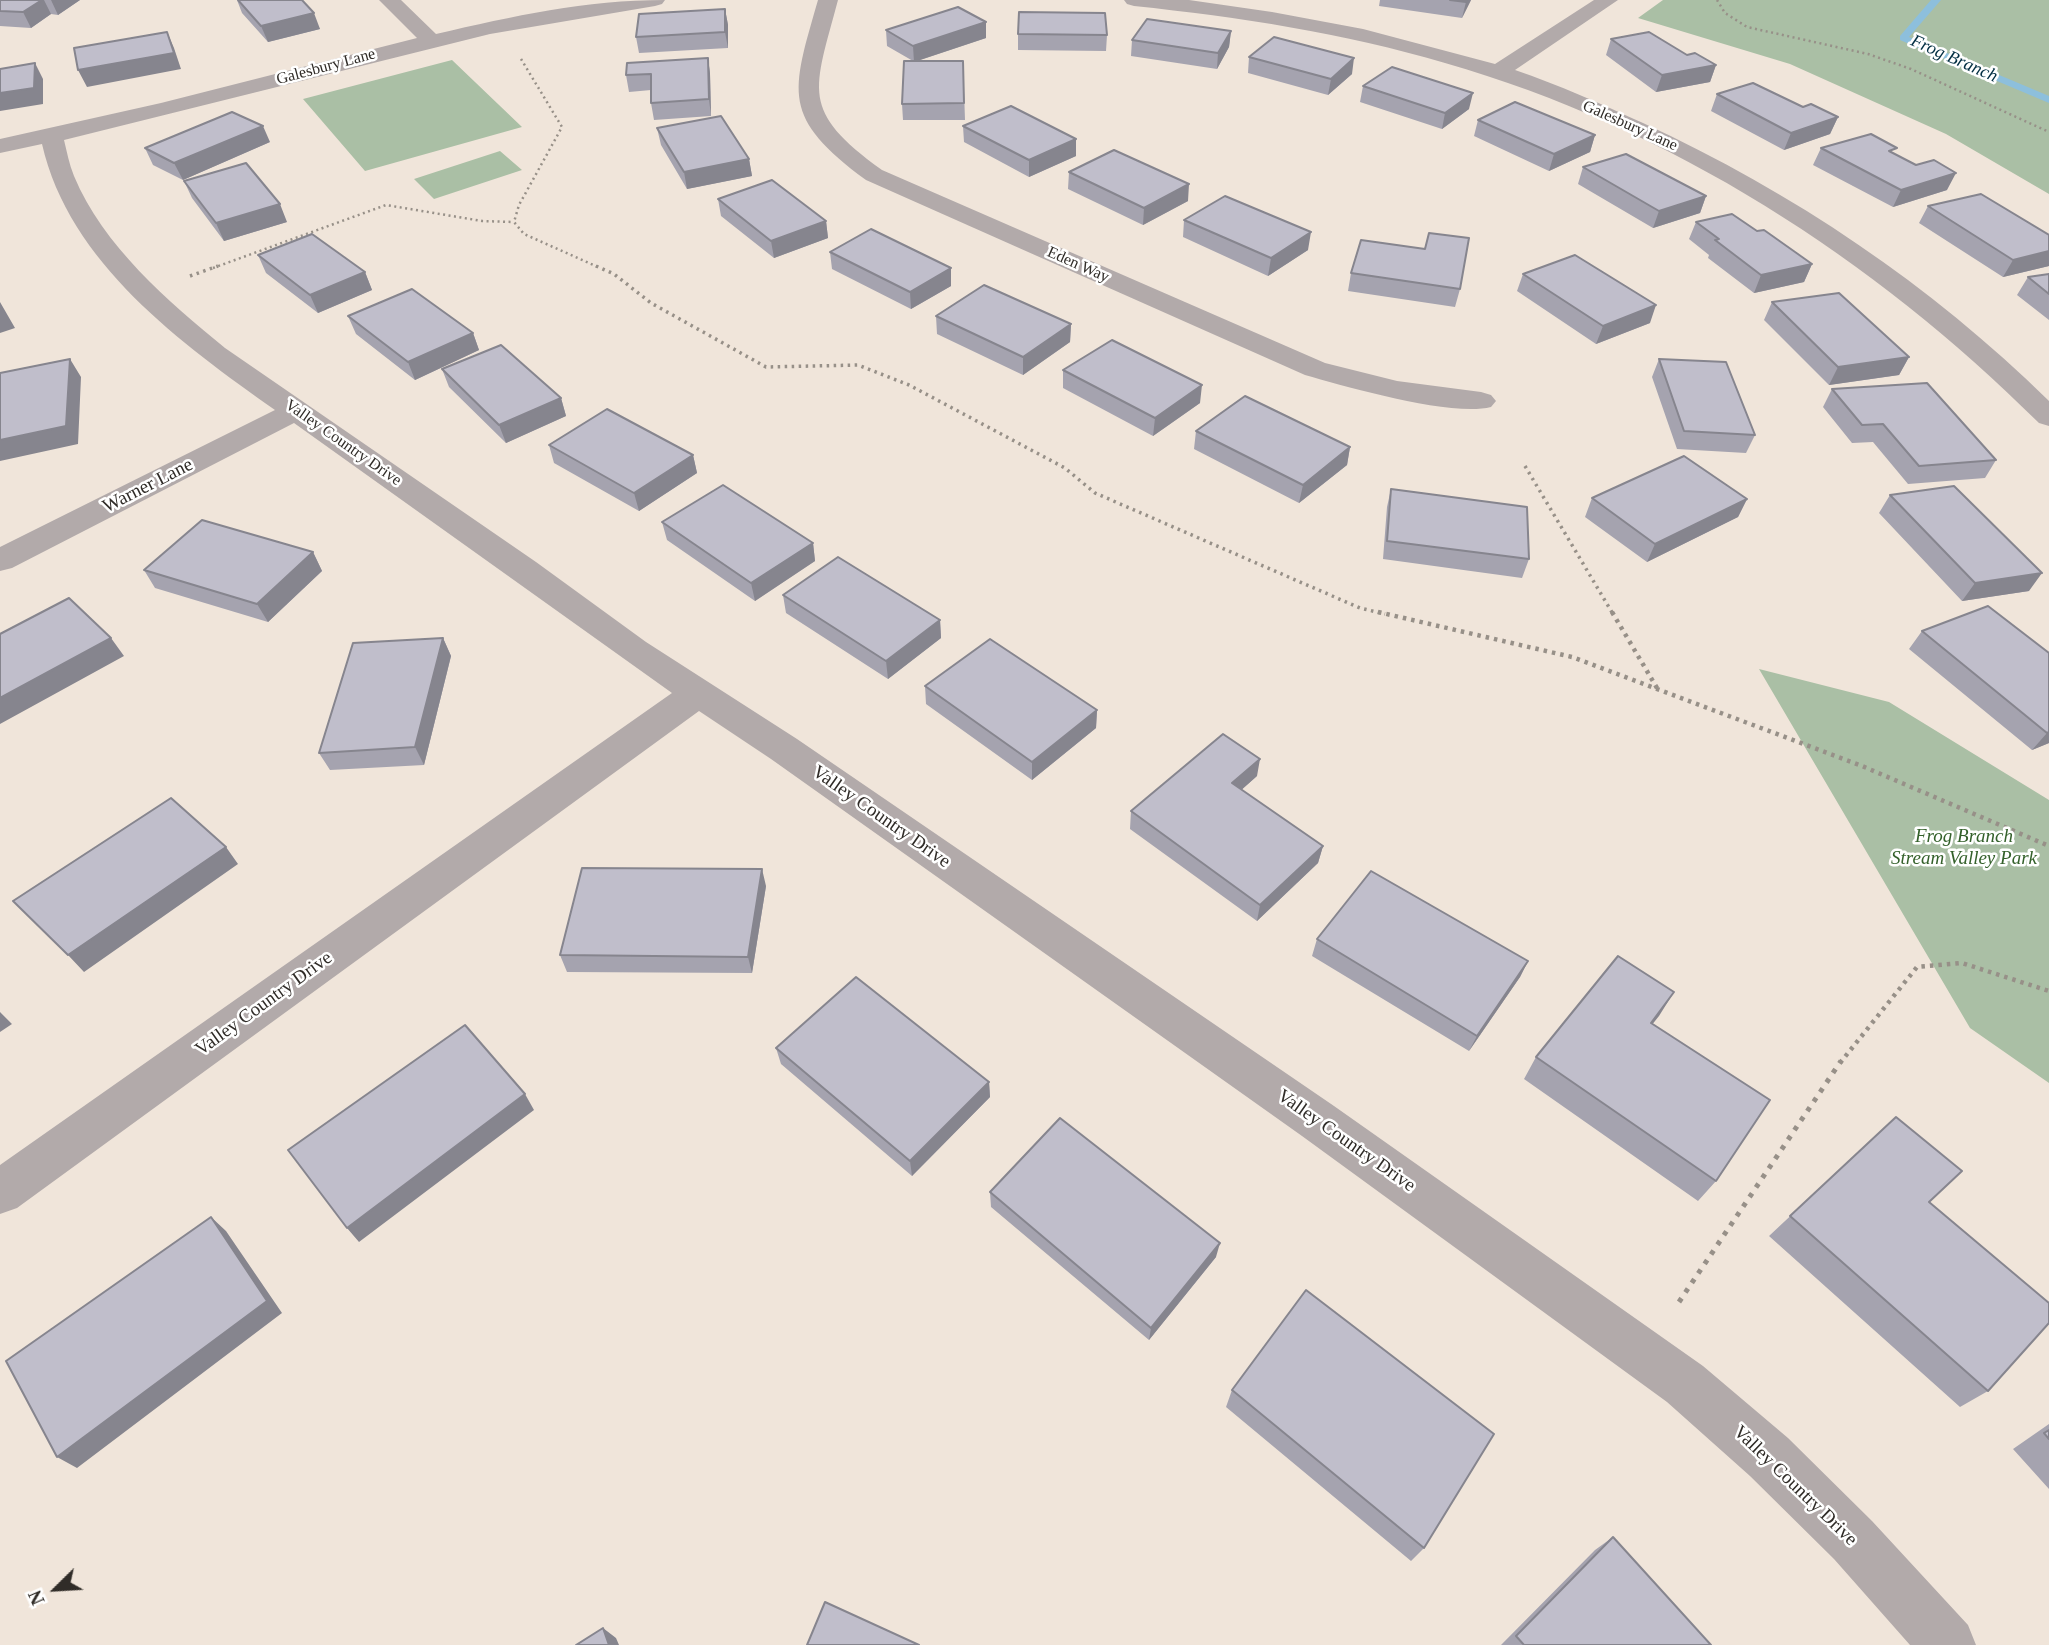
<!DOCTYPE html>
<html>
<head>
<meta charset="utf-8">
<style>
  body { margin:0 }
  #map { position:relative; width:2049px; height:1645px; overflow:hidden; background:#f0e5da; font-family:Georgia,serif }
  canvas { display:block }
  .north { position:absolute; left:21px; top:1554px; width:70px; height:70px; -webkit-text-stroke:5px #fff; paint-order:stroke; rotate:246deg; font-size:19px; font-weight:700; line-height:28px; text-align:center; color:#302c28 }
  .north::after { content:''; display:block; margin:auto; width:24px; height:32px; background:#302c28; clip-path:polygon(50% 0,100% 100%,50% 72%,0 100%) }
</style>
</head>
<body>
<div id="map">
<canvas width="2049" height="1645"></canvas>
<div class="north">N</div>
</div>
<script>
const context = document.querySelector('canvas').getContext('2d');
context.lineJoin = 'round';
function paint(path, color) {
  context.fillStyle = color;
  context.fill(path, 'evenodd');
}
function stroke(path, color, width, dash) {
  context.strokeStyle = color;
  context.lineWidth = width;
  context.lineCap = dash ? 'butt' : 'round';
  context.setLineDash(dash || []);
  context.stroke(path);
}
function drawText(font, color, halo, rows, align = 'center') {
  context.font = font + ' Georgia,serif';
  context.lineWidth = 5;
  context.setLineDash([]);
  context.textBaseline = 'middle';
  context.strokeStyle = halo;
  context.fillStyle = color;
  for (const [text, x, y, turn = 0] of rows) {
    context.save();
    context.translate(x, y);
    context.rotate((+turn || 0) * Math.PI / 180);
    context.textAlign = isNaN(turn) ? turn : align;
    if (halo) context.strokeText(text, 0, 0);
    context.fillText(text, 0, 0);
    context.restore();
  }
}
paint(new Path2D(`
  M1663 0H2049V194L1946 134 1790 64 1638 18Z
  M452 60 522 127 365 171 303 99Z
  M500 151 522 170 434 199 414 179Z
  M1759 669 1889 702 2049 800V1083L1970 1028Z`), '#aabfa5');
paint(new Path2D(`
  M1931 0H1941L1909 37 2049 96V103L1900 40V36Z`), '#8dbfdc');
stroke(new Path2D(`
  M1717 0 1725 13 1747 27 1868 54 1911 69 2049 132
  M521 59 562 127 519 205 514 222 524 234 600 268
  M213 268 386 205 482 221 514 222`), '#979088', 2.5, [2, 3.5]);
stroke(new Path2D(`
  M596 266 614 274 651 303 766 367 858 365 909 385 1065 468 1095 493 1360 608 1385 614
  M190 276 218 266
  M1525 466 1613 614`), '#979088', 3.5, [2.5, 4.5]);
stroke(new Path2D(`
  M1378 612 1572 657 1862 766 2049 846
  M1612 612 1657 688
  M1840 1063 1917 967 1962 963 2049 991`), '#979088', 4.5, [3.5, 5]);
stroke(new Path2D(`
  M1679 1302 1841 1061`), '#979088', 5, [4.5, 7]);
paint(new Path2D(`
  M379 0H401L436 34C514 16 585 0 665 0L662 4 655 6 490 34 64 140C67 152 69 164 74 176 103 246 168 301 225 348L536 562 646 642 797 739 1334 1106 1703 1366 1788 1438 1872 1521 1968 1625 1976 1645H1910L1834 1559 1750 1476 1667 1402 1302 1136 771 759 699 711 17 1208 0 1214V1165L672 693 294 423 12 568 0 571V547L275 410C182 344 69 263 42 144L0 153V139L161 103 417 38Z
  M818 0H838C814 91 799 110 882 170L1325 363 1397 381 1481 392 1491 395 1496 401 1491 407C1451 417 1347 387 1305 375L866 180C781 117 791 94 818 0Z
  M1124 0H1189L1272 12 1363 29 1495 64 1594 0H1618L1515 70C1559 85 1601 104 1643 123 1794 193 1930 284 2049 401V426L2039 423C1873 258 1671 128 1445 63 1344 33 1239 17 1134 6L1127 4Z`), '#b2aaaa');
paint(new Path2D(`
  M0 0H80L58 15 51 14 31 28 0 26Z
  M237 0H302L320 29 268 42 242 13Z
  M1380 0H1471L1462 18 1379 6Z
  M725 9 728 25V48L639 53 636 37Z
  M986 22V38L917 61H963L965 120H903L902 104 913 61 887 46 886 30Z
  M1231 31 1229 47 1217 69 1131 56 1132 40Z
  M1018 34 1107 35 1106 51 1018 50Z
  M1611 39 1716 65 1710 82 1656 92 1606 55Z
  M1249 57 1352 74 1328 95 1248 73Z
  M708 58 710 74 711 116 654 120 651 103V90L629 92 626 75Z
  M1363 86 1469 109 1442 129 1360 102Z
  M1717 94 1803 107 1838 117 1830 134 1784 150 1711 111Z
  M1478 120 1595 135 1590 152 1549 171 1474 136Z
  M963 126 1076 139V156L1029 177 964 142Z
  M657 128 749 159 752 176 687 189 661 145Z
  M270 142 183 180 153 165 145 148Z
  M1821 148 1895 154 1916 165 1947 190 1893 207 1813 165Z
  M1583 167 1706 196 1700 213 1653 228 1578 184Z
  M1069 172 1188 201 1143 225 1068 189Z
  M184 181 287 222 224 241 192 198Z
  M718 199 826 221 828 238 774 258 721 216Z
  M1928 206 2049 235V266L2003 277 1919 223Z
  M1184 220 1308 250 1268 276 1183 237Z
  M1696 222 1757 231 1812 264 1804 282 1754 293 1708 258 1709 255 1689 239Z
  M830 252 951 286 911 309 832 269Z
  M258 255 365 272 372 290 318 313 266 273Z
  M1351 273 1460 289 1455 307 1348 291Z
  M1523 274 1650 323 1596 344 1517 291Z
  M2049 274V320L2017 295 2028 277Z
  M1772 302 1909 357 1899 375 1829 385 1764 320Z
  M348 316 473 333 479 350 415 380 356 334Z
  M936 316 1071 324 1070 342 1023 375 937 334Z
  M1659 359 1755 435 1746 453 1677 449 1652 377Z
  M442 369 561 398 566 416 506 443 449 387Z
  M1063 370 1200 403 1153 436 1063 388Z
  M1832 389 1996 460 1985 478 1908 484 1873 442 1852 443 1823 407Z
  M1196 431 1350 447 1347 465 1299 503 1194 449Z
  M549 445 693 455 697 473 639 511 554 463Z
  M1391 489 1529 559 1522 578 1383 559 1387 507Z
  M1890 495 2029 591 1962 601 1879 513Z
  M1592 498 1747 499 1738 517 1647 562 1585 517Z
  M662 522 813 543 815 561 755 601 667 540Z
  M313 552 322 571 268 622 155 588 144 570Z
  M783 595 940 620 941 638 888 679 786 613Z
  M1922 631 2049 653V743L2032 750 1909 649Z
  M443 638 451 656 424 765 330 770 319 753Z
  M925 686 1097 710 1096 728 1032 780 926 704Z
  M1257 776 1241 790 1323 846 1318 863 1257 921 1130 829 1131 811Z
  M766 886 752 973 567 972 560 955Z
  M1317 939 1528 961 1520 977 1469 1051 1312 956Z
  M1674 992 1652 1024 1716 1181 1698 1201 1524 1079 1536 1057Z
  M776 1048 989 1082 990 1097 912 1176 781 1064Z
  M1896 1117 1929 1202 1988 1391 1960 1407 1769 1236Z
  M990 1192 1216 1257 1149 1340 991 1207Z
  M1232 1390 1424 1548 1411 1561 1226 1407Z
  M2049 1424V1489L2013 1449Z
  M1613 1537 1711 1645H1501L1595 1550Z`), '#a5a3af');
paint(new Path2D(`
  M42 0H44L51 14 31 28 23 12Z
  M51 0H80L58 15Z
  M1467 0H1471L1462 18 1466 2Z
  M725 9 728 25V48L725 32Z
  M314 13 320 29 268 42 261 26Z
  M986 22V38L914 62 913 46Z
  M1231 31 1229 47 1217 69 1218 53Z
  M167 32 174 48 181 69 87 87 78 70Z
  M708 58 710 74 711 116 709 99Z
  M1354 58 1352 74 1328 95 1331 79Z
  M35 63 43 79V104L0 111V93Z
  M1716 65 1710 82 1656 92 1662 75Z
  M1473 93 1469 109 1442 129 1445 113Z
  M1838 117 1830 134 1784 150 1791 133Z
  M263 126 270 142 183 180 174 163Z
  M1595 135 1590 152 1549 171 1554 154Z
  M1076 139V156L1029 177V160Z
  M749 159 752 176 687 189 684 172Z
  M1956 173 1947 190 1893 207 1901 190Z
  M1189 184 1188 201 1143 225 1144 208Z
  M1706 196 1700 213 1653 228 1659 211Z
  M280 204 287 222 224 241 216 223Z
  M826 221 828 238 774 258 771 241Z
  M1311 232 1308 250 1268 276 1271 258Z
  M2049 251V266L2003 277 2013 260Z
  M1812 264 1804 282 1754 293 1761 275Z
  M951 268V286L911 309 910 292Z
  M365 272 372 290 318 313 310 295Z
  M0 302 15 328 0 333Z
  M1656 305 1650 323 1596 344 1603 326Z
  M1071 324 1070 342 1023 375V357Z
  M473 333 479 350 415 380 408 362Z
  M1909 357 1899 375 1829 385 1838 367Z
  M70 359 81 377 78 444 0 461V440Z
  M1202 385 1200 403 1153 436 1155 418Z
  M561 398 566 416 506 443 499 425Z
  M1350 447 1347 465 1299 503 1303 485Z
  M693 455 697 473 639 511 634 493Z
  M1747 499 1738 517 1647 562 1655 544Z
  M813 543 815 561 755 601 751 583Z
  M313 552 322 571 268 622 257 604Z
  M2042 573 2029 591 1962 601 1975 583Z
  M940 620 941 638 888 679 886 661Z
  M111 638 124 656 0 724V698Z
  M443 638 451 656 424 765 415 747Z
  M1097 710 1096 728 1032 780V762Z
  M2049 732V743L2032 750 2047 733Z
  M1260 759 1257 776 1229 801 1232 783Z
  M1323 846 1318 863 1257 921 1260 905Z
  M226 847 238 864 84 972 68 955Z
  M762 869 766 886 752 973 748 957Z
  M1528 961 1520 977 1469 1051 1477 1036Z
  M1674 992 1659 1016 1635 1046 1651 1023Z
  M0 1012 12 1024 0 1032Z
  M989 1082 990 1097 912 1176 910 1161Z
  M525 1094 534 1110 359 1242 347 1228Z
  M211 1217 226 1231 282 1313 77 1468 57 1457Z
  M1220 1243 1216 1257 1149 1340 1151 1328Z
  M603 1628 616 1638 619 1645H609Z`), '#86858e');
const building = new Path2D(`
  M0 0H42L23 12 0 11Z
  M238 0H302L314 13 261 26Z
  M1450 0H1467L1466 2Z
  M958 7 986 22 913 46 886 30Z
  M725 9V32L636 37 639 14Z
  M1019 12 1105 13 1107 35 1018 34Z
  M1147 19 1231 31 1218 53 1132 40Z
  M167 32 174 53 78 70 74 48Z
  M1649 32 1687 55 1695 53 1716 65 1662 75 1611 39Z
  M1274 37 1354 58 1331 79 1249 57Z
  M708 58 709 99 651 103V74L626 75 627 63Z
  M904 61H963L964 103 902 104Z
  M35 63 34 88 0 93V69Z
  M1392 67 1473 93 1445 113 1363 86Z
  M1753 83 1803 107 1811 104 1838 117 1791 133 1717 94Z
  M1515 102 1595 135 1554 154 1478 120Z
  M1011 106 1076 139 1029 160 963 126Z
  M232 112 263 126 174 163 145 148Z
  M721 116 749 159 684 172 657 128Z
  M1871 134 1897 148 1889 151 1916 165 1934 160 1956 173 1901 190 1821 148Z
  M1114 150 1189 184 1144 208 1069 172Z
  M1626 154 1706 196 1659 211 1583 167Z
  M246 163 280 204 216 223 184 181Z
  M772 180 826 221 771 241 718 199Z
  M1981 194 2049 235V251L2013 260 1928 206Z
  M1225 196 1311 232 1271 258 1184 220Z
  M1732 214 1757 231 1764 230 1812 264 1761 275 1715 240 1719 239 1696 222Z
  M871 229 951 268 910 292 830 252Z
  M1429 233 1469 238 1460 289 1351 273 1361 240 1425 249Z
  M312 234 365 272 310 295 258 255Z
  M1575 255 1656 305 1603 326 1523 274Z
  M2049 274V294L2028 277Z
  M984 285 1071 324 1023 357 936 316Z
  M412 289 473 333 408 362 348 316Z
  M1839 293 1909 357 1838 367 1772 302Z
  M1112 340 1202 385 1155 418 1063 370Z
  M501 345 561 398 499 425 442 369Z
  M70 359 66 426 0 440V373Z
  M1659 359 1726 362 1755 435 1684 431Z
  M1927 383 1996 460 1919 466 1883 424 1862 425 1832 389Z
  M1245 396 1350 447 1303 485 1196 431Z
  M607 409 693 455 634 493 549 445Z
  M1684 456 1747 499 1655 544 1592 498Z
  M723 485 813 543 751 583 662 522Z
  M1954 486 2042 573 1975 583 1890 495Z
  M1391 489 1527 507 1529 559 1387 541Z
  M202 520 313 552 257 604 144 570Z
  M838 557 940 620 886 661 783 595Z
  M69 598 111 638 0 698V634Z
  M1988 606 2049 653V732L2047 733 1922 631Z
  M443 638 415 747 319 753 353 643Z
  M990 639 1097 710 1032 762 925 686Z
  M1223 734 1260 759 1232 783 1323 846 1260 905 1131 811Z
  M171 798 226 847 68 955 13 901Z
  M582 868 762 869 748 957 560 955Z
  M1371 871 1528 961 1477 1036 1317 939Z
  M1618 956 1674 992 1651 1023 1770 1100 1716 1181 1536 1057Z
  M856 977 989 1082 910 1161 776 1048Z
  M465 1025 525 1094 347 1228 288 1150Z
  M1896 1117 1962 1171 1929 1202 2049 1303V1323L1988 1391 1790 1216Z
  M1060 1118 1220 1243 1151 1328 990 1192Z
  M211 1217 267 1301 57 1457 6 1361Z
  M1306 1290 1494 1434 1424 1548 1232 1390Z
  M2049 1430V1439L2044 1433Z
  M1613 1537 1711 1645H1524L1516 1636Z
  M825 1602 919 1645H807Z
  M603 1628 609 1645H576Z`);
paint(building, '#c0becb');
stroke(building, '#86858e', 2);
drawText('16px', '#302c28', '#fff', [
  ["Galesbury Lane",326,67,-15],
  ["Galesbury Lane",1630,126,24],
  ["Eden Way",1078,265,24],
  ["Valley Country Drive",343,443,35]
]);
drawText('italic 18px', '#032f43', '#fff', [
  ["Frog Branch",1954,59,24]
]);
drawText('19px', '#302c28', '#fff', [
  ["Warner Lane",148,486,-27],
  ["Valley Country Drive",881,817,35],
  ["Valley Country Drive",264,1004,-36],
  ["Valley Country Drive",1346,1141,35],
  ["Valley Country Drive",1795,1486,44]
]);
drawText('italic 19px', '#34612b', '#fff', [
  ["Frog Branch",1964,837],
  ["Stream Valley Park",1964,859]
]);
</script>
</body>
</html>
